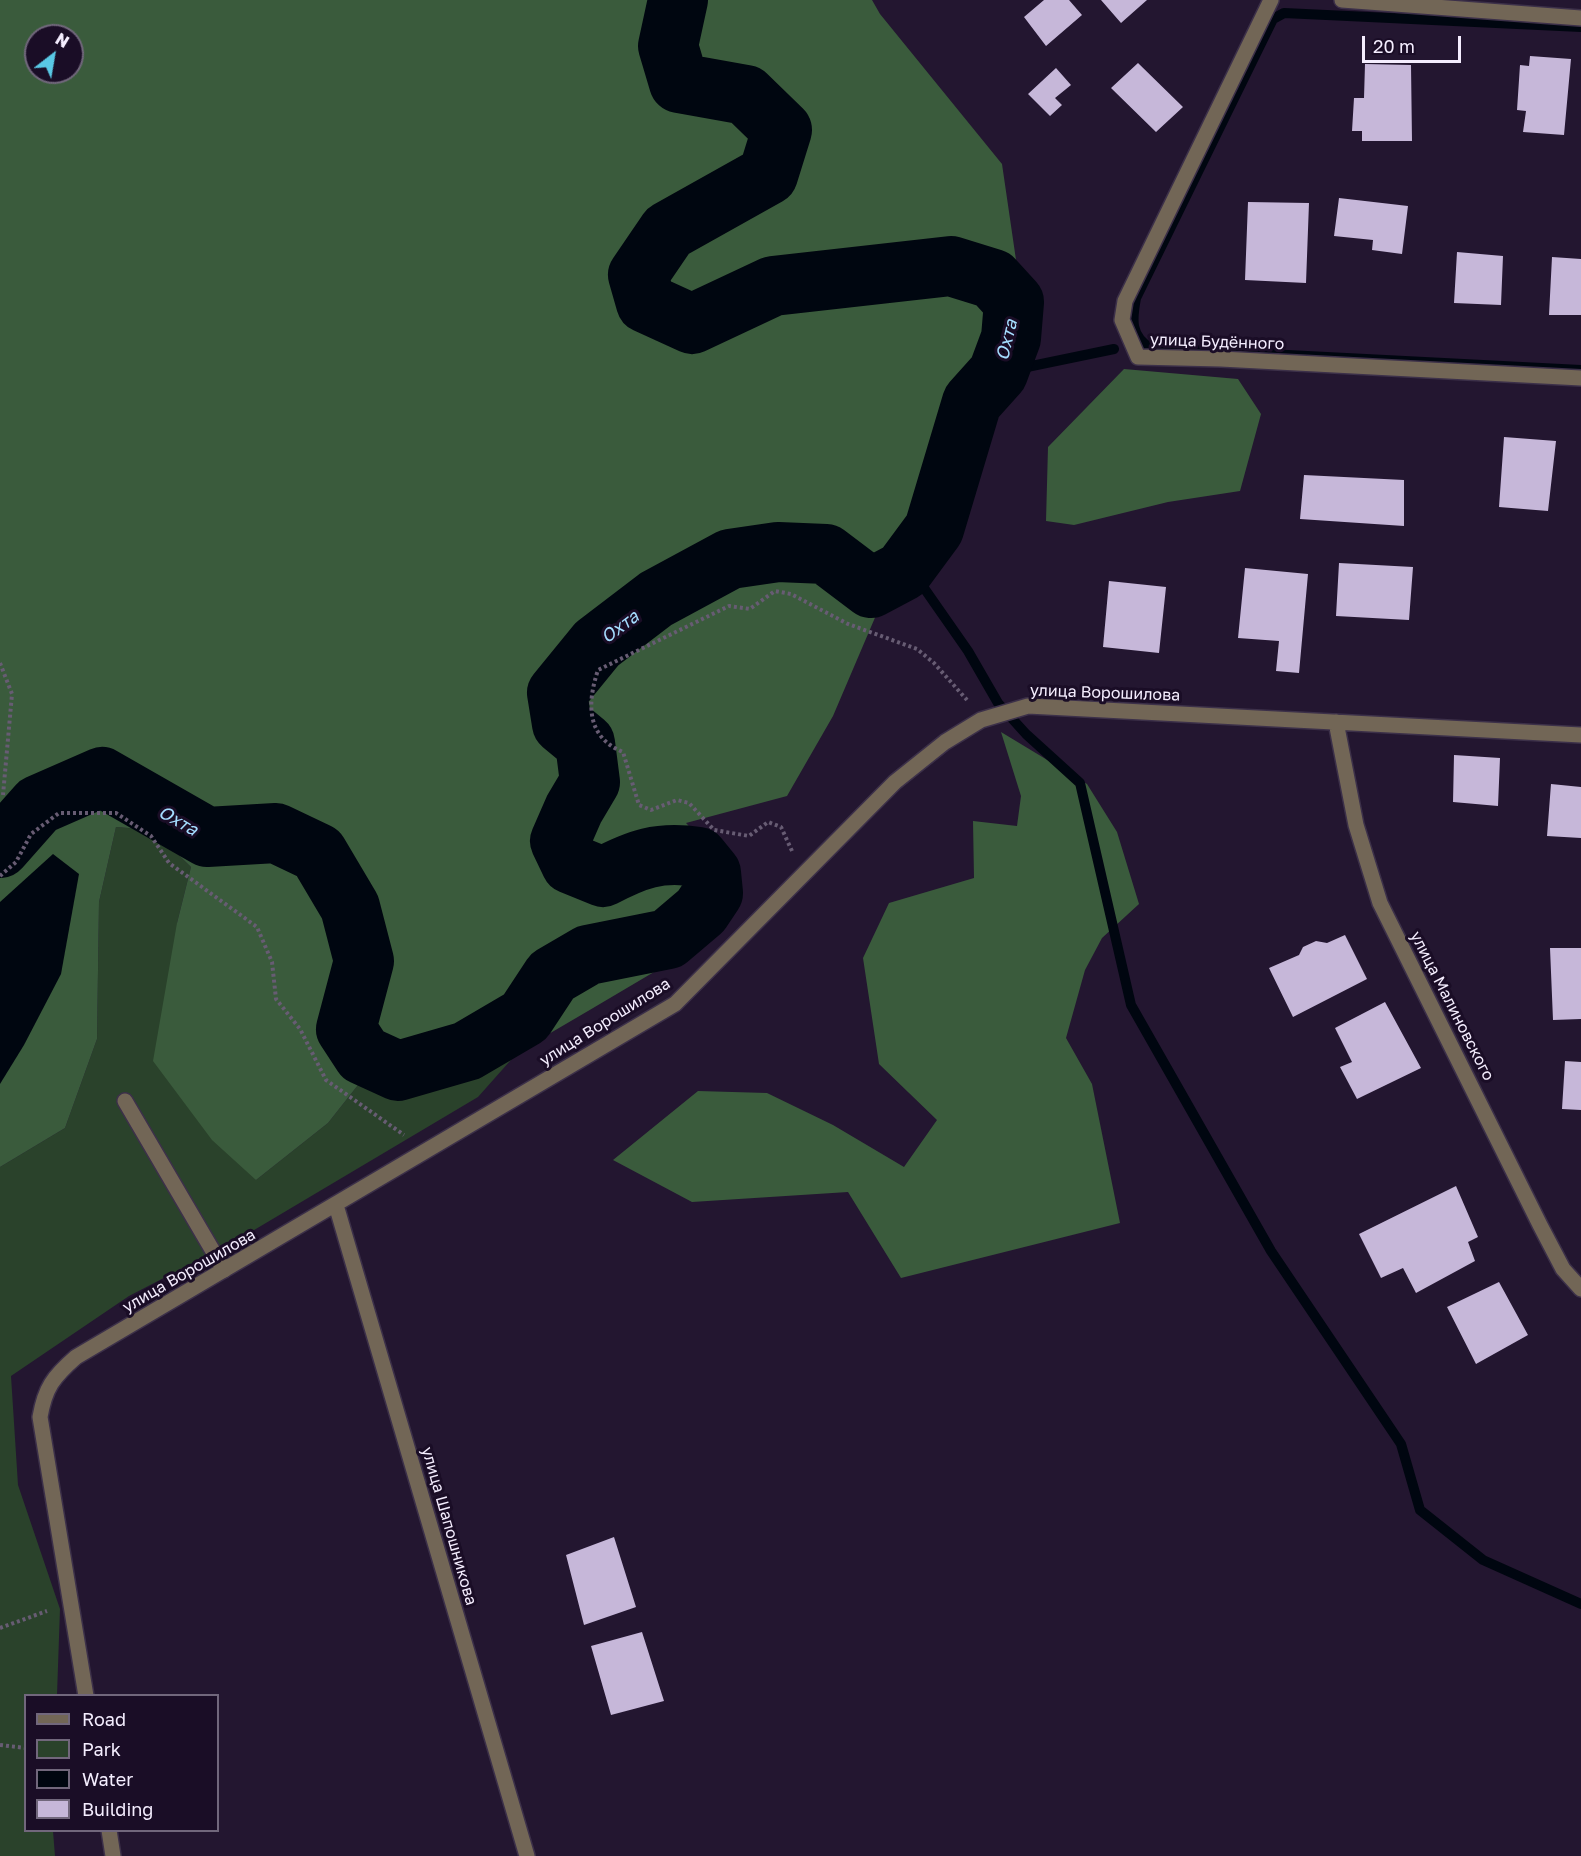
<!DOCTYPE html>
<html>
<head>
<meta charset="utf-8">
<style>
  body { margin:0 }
  #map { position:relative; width:1581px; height:1856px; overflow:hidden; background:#231630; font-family:"Golos Text",sans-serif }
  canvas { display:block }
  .legend { position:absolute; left:24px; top:1694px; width:195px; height:138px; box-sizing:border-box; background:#1a0d26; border:2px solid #71677c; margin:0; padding:8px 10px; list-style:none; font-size:18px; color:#f4edfe }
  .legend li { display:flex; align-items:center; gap:12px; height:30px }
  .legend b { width:30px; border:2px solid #71677c }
  .north { position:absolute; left:24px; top:24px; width:60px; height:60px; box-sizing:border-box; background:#1a0d26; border:2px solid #71677c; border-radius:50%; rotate:31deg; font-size:16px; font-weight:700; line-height:24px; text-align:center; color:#f4edfe }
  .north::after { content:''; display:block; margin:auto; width:21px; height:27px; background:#59c8e5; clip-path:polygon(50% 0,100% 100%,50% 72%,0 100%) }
  .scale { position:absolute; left:1362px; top:36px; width:99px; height:27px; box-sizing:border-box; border:3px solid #f4edfe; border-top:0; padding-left:8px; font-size:18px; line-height:21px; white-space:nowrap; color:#f4edfe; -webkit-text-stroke:4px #1a0d26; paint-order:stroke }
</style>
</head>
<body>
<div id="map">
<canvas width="1581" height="1856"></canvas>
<ul class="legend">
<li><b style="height:8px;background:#726656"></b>Road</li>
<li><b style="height:16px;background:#2a422b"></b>Park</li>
<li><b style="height:16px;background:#000610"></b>Water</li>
<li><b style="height:16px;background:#c6b7d9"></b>Building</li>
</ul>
<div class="north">N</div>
<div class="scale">20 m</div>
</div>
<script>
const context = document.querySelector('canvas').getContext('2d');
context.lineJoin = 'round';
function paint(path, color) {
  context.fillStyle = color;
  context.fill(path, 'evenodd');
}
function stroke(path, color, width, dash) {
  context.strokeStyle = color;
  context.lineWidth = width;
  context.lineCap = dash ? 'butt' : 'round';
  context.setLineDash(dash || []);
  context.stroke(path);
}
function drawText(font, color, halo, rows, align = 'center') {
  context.font = font + ' "Golos Text",sans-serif';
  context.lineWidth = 6;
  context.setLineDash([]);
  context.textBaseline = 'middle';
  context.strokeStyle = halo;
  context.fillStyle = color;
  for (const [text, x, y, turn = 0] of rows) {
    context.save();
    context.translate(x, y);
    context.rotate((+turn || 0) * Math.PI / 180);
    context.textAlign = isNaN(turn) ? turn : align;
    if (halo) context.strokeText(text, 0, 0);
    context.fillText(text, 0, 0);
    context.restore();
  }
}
paint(new Path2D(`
  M116 827 153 830 191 867 177 923 256 1180 328 1123 358 1085 394 1081 518 1052 478 1097 239 1239 129 1296 11 1376 18 1485 60 1609 57 1695 26 1696V1830L53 1831 55 1856H0V1167L65 1128 97 1039 99 902Z`), '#2a422b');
paint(new Path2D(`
  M0 0H872L880 14 1002 164 1028 342 1003 389 968 377 945 438 932 502 906 545 833 716 787 796 686 823 731 871 721 909 654 972 588 1011 518 1052 394 1081 358 1085 328 1123 256 1180 212 1140 153 1061 177 923 191 867 153 830 116 827 99 902 97 1039 65 1128 0 1167ZM36 36H72V72H36Z
  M1124 369 1238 379 1261 414 1240 491 1168 502 1074 525 1046 521 1048 447Z
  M1001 732 1087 784 1117 832 1139 904 1102 938 1085 970 1066 1038 1092 1084 1120 1223 901 1278 848 1192 692 1202 613 1160 698 1091 767 1093 833 1125 904 1167 937 1120 879 1064 863 958 889 903 974 878 973 821 1017 826 1021 796Z`), '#3a5b3c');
paint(new Path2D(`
  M53 854 79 874 61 974 24 1045 0 1084V902Z`), '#000610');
stroke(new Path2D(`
  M1581 27 1284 13 1273 19 1136 298C1132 319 1130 336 1151 348L1581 370
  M998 373 1114 349
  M908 565 968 651 998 703 1026 734 1080 783 1131 1005 1271 1251 1401 1444 1420 1510 1483 1560 1581 1604`), '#000610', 10);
stroke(new Path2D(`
  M0 848 38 805 102 777 207 837 276 833 318 853 350 907 364 961 346 1029 363 1055 398 1071 467 1051 525 1017 552 976 588 955 668 939 701 911 713 893 711 873 698 857C659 851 637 859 603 877L571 864 560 841 574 809 590 782 585 743 562 724 557 693 597 644 656 599 730 559 778 552 826 554 871 588 903 571 934 529 972 402 998 373 1011 338 1014 302 993 279 951 266 773 286 692 324 646 303 638 275 668 231 768 175 782 130 746 95 679 83 668 46 678 0`), '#000610', 60);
paint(new Path2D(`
  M1044 0H1069L1082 15 1046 46 1024 17Z
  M1101 0H1147L1121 23Z
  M1530 56 1571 59 1564 135 1523 132 1526 111 1517 110 1520 65 1529 66Z
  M1138 63 1183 107 1156 132 1111 88Z
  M1365 64 1411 65 1412 141H1362V131H1352L1354 98H1364Z
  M1056 68 1071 85 1055 98 1062 105 1050 116 1028 94Z
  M1339 198 1408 206 1402 254 1372 250 1373 240 1334 236Z
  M1248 202 1309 203 1306 283 1245 280Z
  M1457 252 1503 256 1501 305 1454 303Z
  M1552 257 1581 259V315H1549Z
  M1504 437 1556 441 1548 511 1499 507Z
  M1304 475 1404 480V526L1300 519Z
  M1339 563 1413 567 1409 620 1336 616Z
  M1245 568 1308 574 1299 673 1276 671 1279 641 1238 638Z
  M1109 581 1166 587 1159 653 1103 647Z
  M1454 755 1500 758 1498 806 1453 802Z
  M1551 784 1581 787V838L1547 836Z
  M1345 935 1367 979 1293 1017 1269 968 1299 955 1303 947 1316 941 1327 943Z
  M1550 948H1581V1019L1553 1020Z
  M1385 1002 1421 1068 1357 1099 1340 1067 1352 1062 1335 1028Z
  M1565 1061 1581 1062V1110L1562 1109Z
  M1456 1186 1478 1237 1468 1242 1475 1261 1416 1293 1403 1268 1381 1278 1359 1234Z
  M1499 1282 1528 1335 1476 1364 1447 1307Z
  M614 1537 636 1607 584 1625 566 1555Z
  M642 1632 664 1701 611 1715 591 1646Z`), '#c6b7d9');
const service = new Path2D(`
  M125 1101 224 1270`);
const minor = new Path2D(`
  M1271 0 1125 301 1122 320 1138 357 1221 359 1581 378
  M1342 0 1581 18
  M1336 722 1356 825 1380 903 1540 1225 1563 1269 1581 1289
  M336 1205 527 1856
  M86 1696 40 1417C45 1388 53 1377 76 1357L675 1004 895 782 945 742 981 720 1028 706 1581 735
  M109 1830 113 1856`);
stroke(service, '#3c3049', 18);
stroke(minor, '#3c3049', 18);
stroke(new Path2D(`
  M0 663 12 694 3 795
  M792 851 781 827 768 822 749 836 714 830 689 803 677 800 651 810 639 805 623 752C586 737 587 703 598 670L729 606 750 609 775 591 791 594 848 624 917 649 934 663 967 700
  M0 876 16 862 31 834 59 813H116L151 836 169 863 257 927 272 962 276 999 300 1029 326 1080 404 1135
  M0 1628 47 1611
  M0 1745 26 1748`), '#675c73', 4, [3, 3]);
stroke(service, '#726656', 15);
stroke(minor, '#726656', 15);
drawText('16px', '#f4edfe', '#1a0d26', [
  ["улица Будённого",1217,342,2],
  ["улица Ворошилова",1105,693,2],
  ["улица Малиновского",1452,1006,63],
  ["улица Ворошилова",605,1022,-32],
  ["улица Ворошилова",189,1271,-30],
  ["улица Шапошникова",449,1526,74]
]);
drawText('italic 18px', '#a5ddff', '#1a0d26', [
  ["Охта",1007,340,-77],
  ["Охта",620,627,-37],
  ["Охта",178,821,30]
]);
</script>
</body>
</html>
